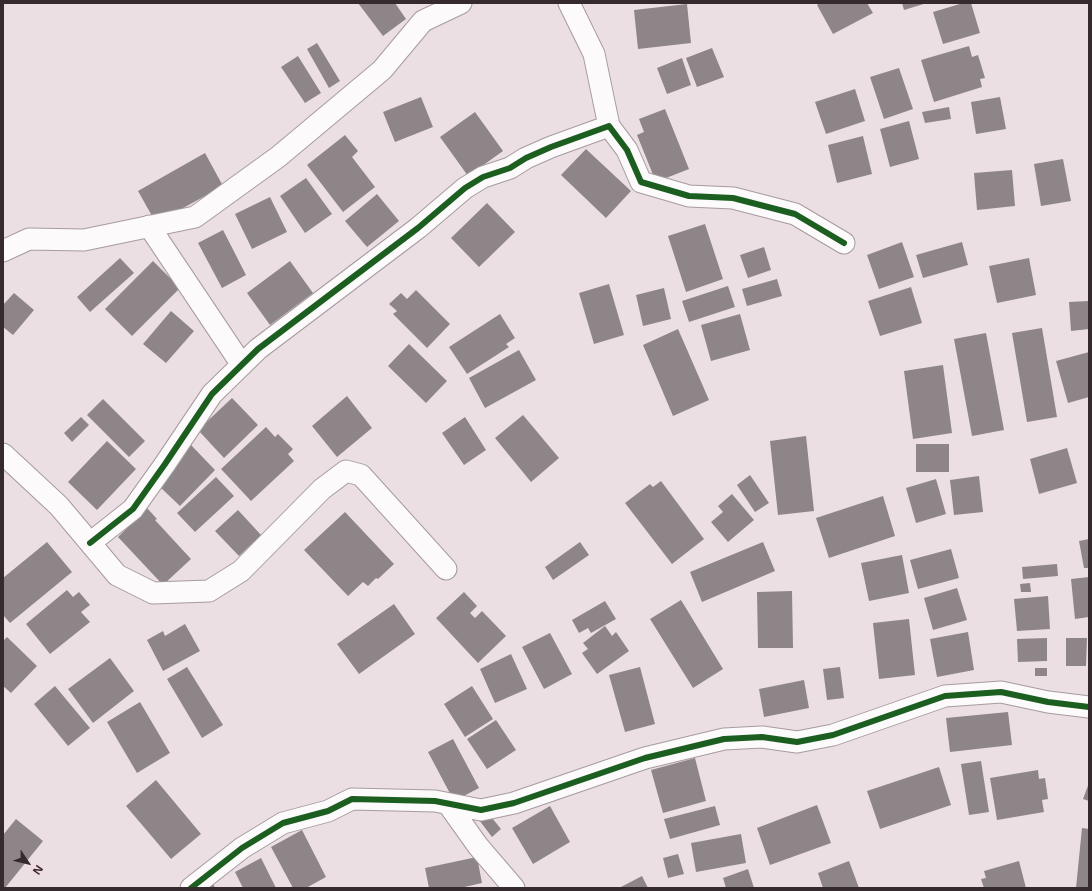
<!DOCTYPE html>
<html>
<head>
<meta charset="utf-8">
<style>
  body { margin:0 }
  #map { position:relative; width:1092px; height:891px; overflow:hidden; background:#ecdfe3; font-family:"Noto Sans",sans-serif }
  canvas { display:block }
  .frame { position:absolute; inset:0; border:4px solid #352b2e; pointer-events:none }
  .north { position:absolute; left:8px; top:843px; width:40px; height:40px; -webkit-text-stroke:3px #f2d9e1; paint-order:stroke; rotate:125deg; font-size:11px; font-weight:700; line-height:16px; text-align:center; color:#352b2e }
  .north::after { content:''; display:block; margin:auto; width:14px; height:18px; background:#352b2e; clip-path:polygon(50% 0,100% 100%,50% 72%,0 100%) }
</style>
</head>
<body>
<div id="map">
<canvas width="1092" height="891"></canvas>
<div class="frame"></div>
<div class="north">N</div>
</div>
<script>
const context = document.querySelector('canvas').getContext('2d');
context.lineJoin = 'round';
function paint(path, color) {
  context.fillStyle = color;
  context.fill(path, 'evenodd');
}
function stroke(path, color, width, dash) {
  context.strokeStyle = color;
  context.lineWidth = width;
  context.lineCap = dash ? 'butt' : 'round';
  context.setLineDash(dash || []);
  context.stroke(path);
}
paint(new Path2D(`
  M358 3H395L406 19 383 36Z
  M820 3H867L873 13 833 34 817 5Z
  M902 3H927L904 10Z
  M963 3H971L980 33 943 44 933 12Z
  M687 4 691 43 638 49 634 10Z
  M317 43 340 81 329 88 307 49Z
  M969 46 972 57 978 55 985 78 980 79 982 87 934 102 921 60Z
  M712 48 724 77 697 87 686 58Z
  M298 56 321 93 305 103 281 67Z
  M682 58 691 85 667 94 657 68Z
  M899 68 913 109 884 119 870 77Z
  M855 89 865 121 826 134 815 102Z
  M421 97 433 127 395 142 383 112Z
  M1000 97 1006 129 976 134 971 102Z
  M949 107 951 119 925 123 922 112Z
  M665 109 689 169 656 182 637 135 644 132 639 119Z
  M475 112 503 151 468 176 440 137Z
  M909 121 919 159 890 167 880 129Z
  M345 135 358 151 352 157 375 187 343 212 307 165Z
  M863 136 872 174 837 183 828 145Z
  M586 149 631 191 606 218 561 175Z
  M205 153 223 186 156 223 138 191Z
  M1063 159 1071 201 1041 206 1034 164Z
  M1012 170 1015 206 977 210 974 173Z
  M306 178 332 214 305 233 280 196Z
  M377 194 399 221 367 247 345 221Z
  M270 197 287 232 252 249 235 214Z
  M487 203 515 232 479 267 451 238Z
  M705 224 723 279 686 292 668 236Z
  M223 230 246 275 222 288 198 243Z
  M902 242 914 277 879 289 867 255Z
  M962 242 968 265 923 278 916 255Z
  M764 247 771 270 748 278 740 255Z
  M120 258 134 273 90 312 77 297Z
  M1029 258 1036 295 997 303 989 266Z
  M153 261 180 288 132 336 105 309Z
  M290 261 313 293 270 325 247 293Z
  M777 279 782 296 747 306 742 289Z
  M609 284 624 335 594 344 579 293Z
  M728 286 735 307 689 322 682 301Z
  M911 287 922 323 880 336 868 301Z
  M664 288 671 319 643 326 636 295Z
  M416 290 450 324 427 348 393 314 397 311 389 304 401 293 407 299Z
  M14 293 34 310 13 335 3 327V305Z
  M1089 301V329L1071 331 1069 302Z
  M171 311 194 331 166 363 143 344Z
  M500 314 515 338 506 344 509 347 467 374 449 347Z
  M740 314 750 350 711 361 701 325Z
  M1042 328 1057 417 1027 422 1012 333Z
  M678 329 709 400 673 416 643 345Z
  M986 333 1004 430 972 436 954 339Z
  M409 344 447 381 426 403 388 366Z
  M519 350 536 380 485 408 469 378Z
  M1089 352V397L1068 403 1056 361Z
  M943 365 952 433 913 439 904 371Z
  M347 396 372 428 337 457 312 426Z
  M232 398 258 425 224 458 198 430Z
  M103 399 145 441 129 457 87 415Z
  M523 415 559 458 531 482 495 438Z
  M81 417 89 425 72 442 64 433Z
  M465 417 486 450 464 465 442 433Z
  M266 427 275 437 278 434 293 449 288 454 294 461 251 501 221 469Z
  M806 436 814 511 778 515 770 441Z
  M107 441 136 469 97 510 68 482Z
  M916 444H949V472H916Z
  M191 445 215 470 180 506 160 487 169 478 163 473Z
  M1067 448 1077 483 1039 494 1030 459Z
  M750 475 769 503 755 512 737 485Z
  M979 476 983 512 954 515 950 480Z
  M216 477 234 496 195 532 177 513Z
  M936 479 946 514 916 523 906 488Z
  M661 481 704 539 672 564 625 503 650 484 653 487Z
  M732 494 754 520 728 542 711 522 723 512 718 506Z
  M883 496 895 536 829 558 816 518Z
  M147 508 157 519 155 520 191 559 163 585 118 537Z
  M238 510 261 535 239 556 215 531Z
  M345 512 394 564 378 579 376 578 368 586 363 582 348 596 304 550Z
  M1089 539V568H1084L1079 541Z
  M47 542 72 572 10 623 3 615V578Z
  M580 542 589 555 553 580 545 567Z
  M763 542 775 571 702 602 690 572Z
  M951 549 959 578 918 589 910 560Z
  M902 555 909 593 869 601 861 563Z
  M1057 564 1058 576 1023 579 1022 567Z
  M1089 577V617L1075 619 1071 579Z
  M1030 583 1031 592H1021L1020 584Z
  M957 588 967 620 933 630 924 598Z
  M67 590 73 597 79 592 90 605 81 612 90 622 50 654 26 624Z
  M792 591 793 648H758L757 592Z
  M464 592 477 606 470 613 475 618 482 611 506 636 478 663 436 618Z
  M1048 596 1050 629 1017 631 1014 599Z
  M681 600 723 669 693 688 650 619Z
  M605 601 616 619 591 633 588 628 579 633 572 620Z
  M394 604 415 634 359 674 337 644Z
  M909 619 915 675 879 679 873 623Z
  M185 624 200 651 163 671 147 640 163 631 165 636Z
  M605 626 612 636 616 632 629 651 597 674 582 653 588 649 583 643Z
  M968 632 974 670 937 677 930 639Z
  M550 633 572 674 544 689 522 647Z
  M7 637 37 666 11 693 3 686V641Z
  M1047 638V661L1018 662 1017 639Z
  M1066 638H1087L1086 666H1066Z
  M511 654 527 689 495 703 480 669Z
  M110 658 134 691 93 723 68 689Z
  M187 667 223 725 202 738 167 679Z
  M640 667 655 724 625 732 609 675Z
  M840 667 844 698 827 700 823 669Z
  M1035 668H1047V676H1035Z
  M804 680 809 708 764 717 759 689Z
  M55 686 90 728 68 746 34 704Z
  M472 686 493 719 465 737 444 704Z
  M140 702 170 753 137 773 107 722Z
  M1008 712 1012 745 950 752 946 718Z
  M496 720 516 750 487 769 467 739Z
  M453 739 479 788 454 801 428 752Z
  M695 758 706 801 663 813 651 770Z
  M981 761 989 812 969 815 961 764Z
  M939 767 951 805 880 829 867 791Z
  M1038 770 1039 779 1045 778 1048 799 1042 800 1044 812 997 820 990 778Z
  M156 780 201 834 171 859 126 806Z
  M1089 783V801L1083 799Z
  M817 805 831 843 770 865 757 828Z
  M550 806 570 842 533 864 512 828Z
  M715 806 720 825 670 839 664 819Z
  M488 813 501 829 492 837 479 820Z
  M16 819 43 841 5 888H3V835Z
  M1082 828 1089 829V888H1076Z
  M302 830 326 877 306 888H293L271 847Z
  M741 834 746 863 696 872 691 843Z
  M678 854 684 874 668 878 663 858Z
  M477 857 482 883 460 888H429L425 868Z
  M261 858 276 888H243L235 872Z
  M849 861 859 888H823L818 873Z
  M1019 861 1026 888H984L981 879 986 878 984 871Z
  M748 869 754 888H726L723 878Z
  M642 876 648 888H619Z
  M212 881 215 888H197Z`), '#8e8588');
const street = new Path2D(`
  M569 3 594 54 609 126
  M149 226 242 365
  M3 251 29 239 84 240 195 217 278 157 382 70 423 21 461 3
  M3 454 59 506 117 575 153 593 209 591 241 571 322 489 346 471 361 475 446 569
  M90 543 133 509 165 464 212 394 258 349 418 228 465 188 483 177 510 168 526 158 551 147 609 126 627 150 641 182 689 196 733 198 795 214 844 243
  M448 804 478 846 514 888
  M191 888 242 848 283 823 328 811 352 799 435 801 481 810 514 803 645 758 724 739 762 737 797 742 833 735 945 696 1001 692 1048 702 1089 707`);
stroke(street, '#a69b9f', 23);
stroke(street, '#fcfafb', 21);
stroke(new Path2D(`
  M90 543 133 509 165 464 212 394 258 349 418 228 465 188 483 177 510 168 526 158 551 147 609 126 627 150 641 182 689 196 733 198 795 214 844 243
  M191 888 242 848 283 823 328 811 352 799 435 801 481 810 514 803 645 758 724 739 762 737 797 742 833 735 945 696 1001 692 1048 702 1089 707`), '#1b5e20', 6);
</script>
</body>
</html>
